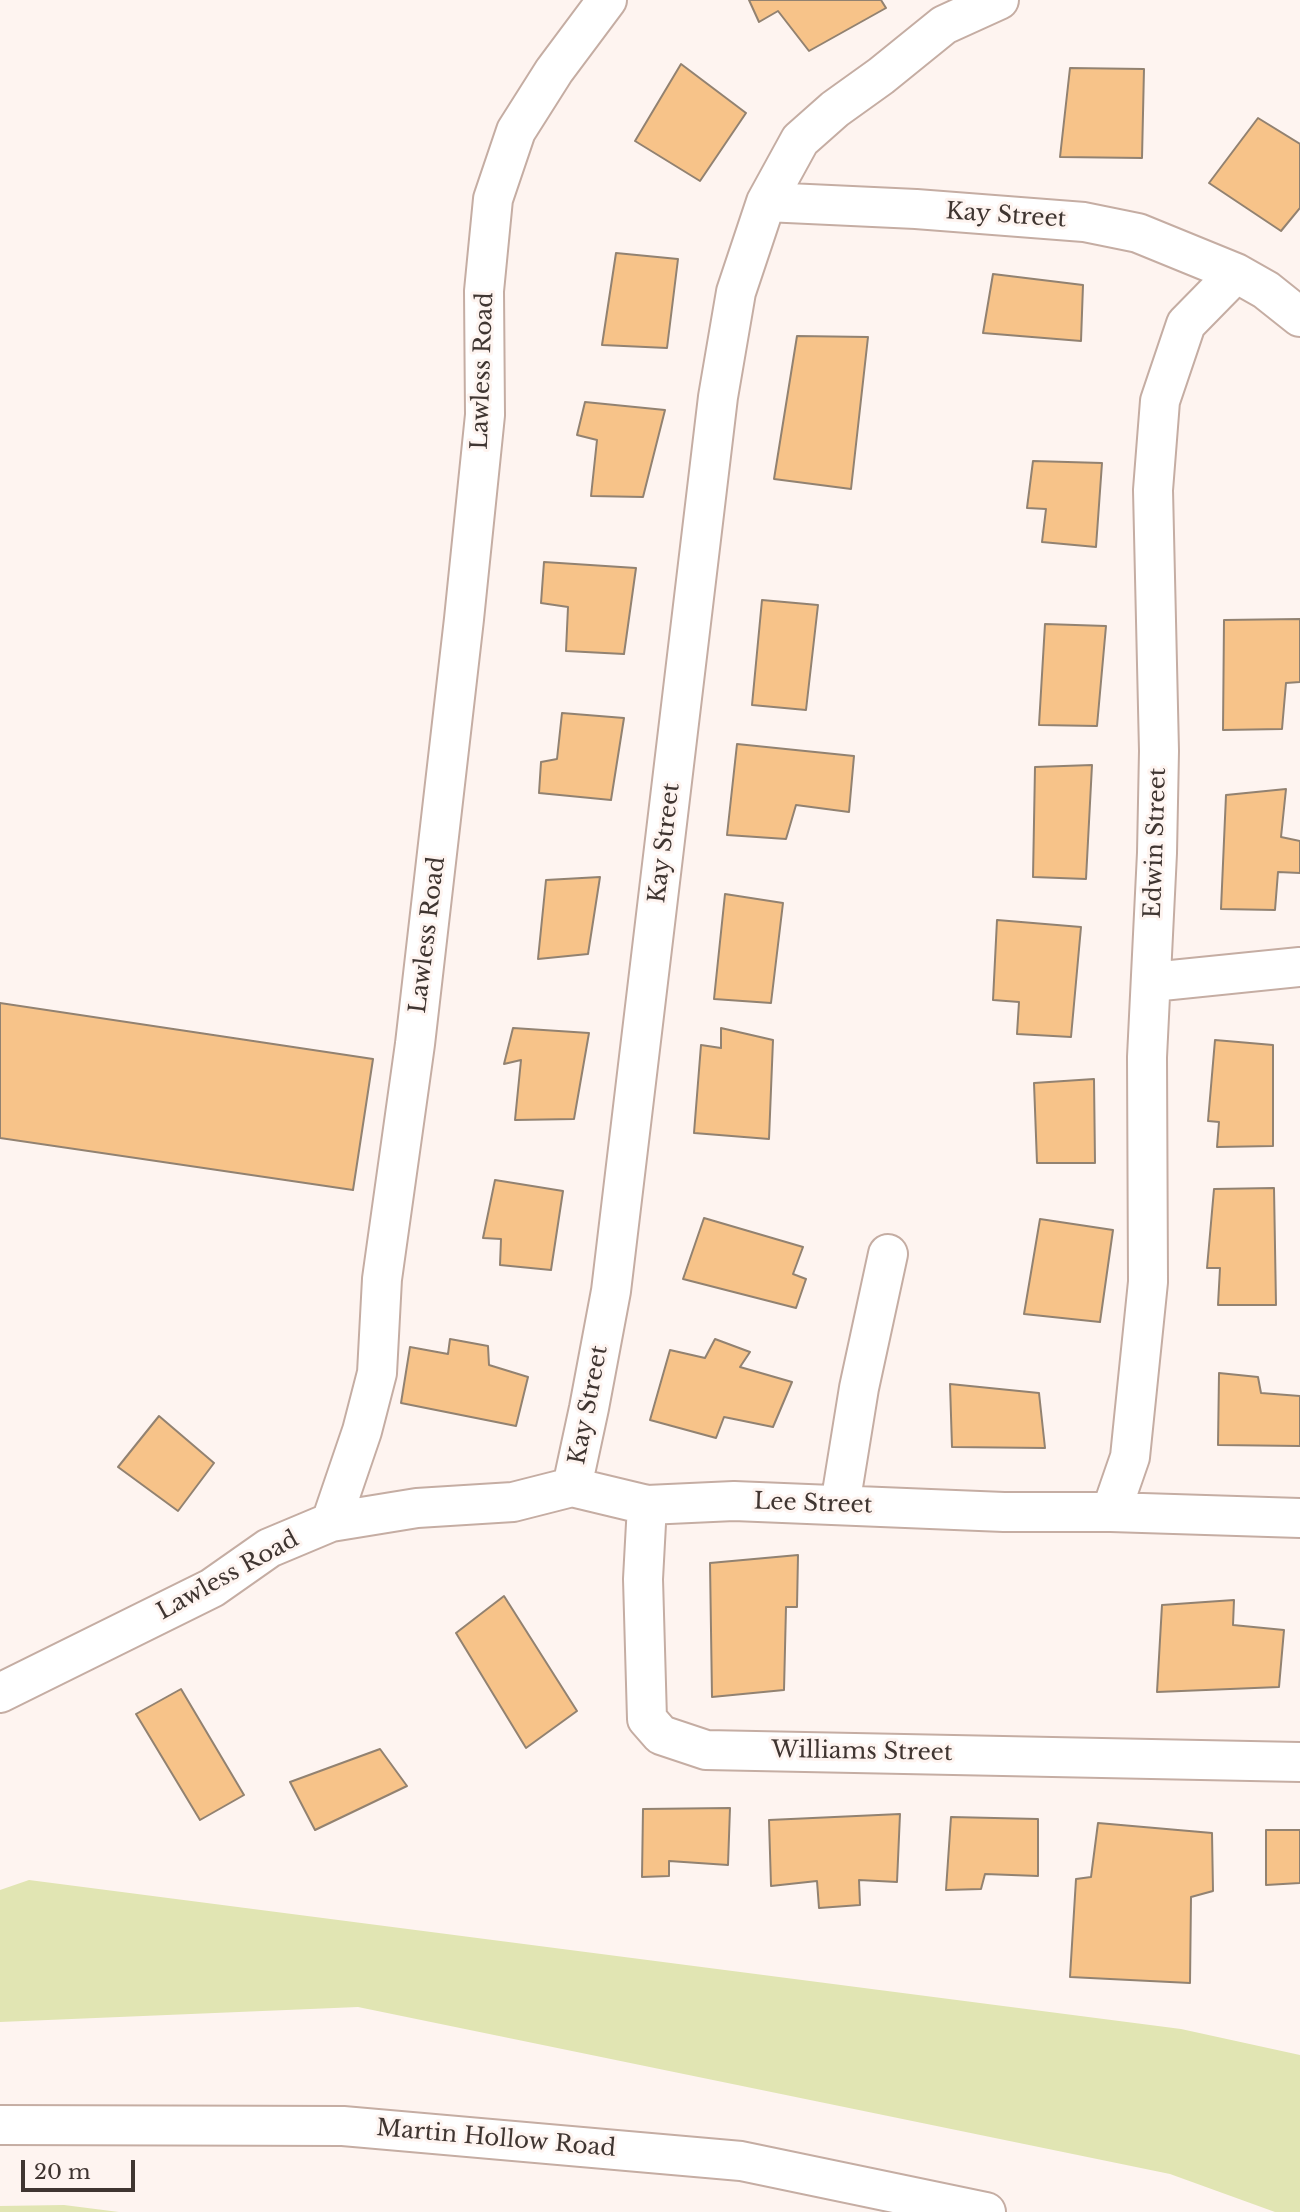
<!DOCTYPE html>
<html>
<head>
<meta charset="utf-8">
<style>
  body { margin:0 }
  #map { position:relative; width:1300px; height:2212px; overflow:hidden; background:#fef4f0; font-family:"Libre Baskerville",serif }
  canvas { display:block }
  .scale { position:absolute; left:21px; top:2160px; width:114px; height:32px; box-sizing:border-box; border:4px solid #3f3531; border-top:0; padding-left:9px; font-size:21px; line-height:24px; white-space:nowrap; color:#3f3531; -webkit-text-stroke:5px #fef4f0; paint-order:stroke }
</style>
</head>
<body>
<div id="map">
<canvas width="1300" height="2212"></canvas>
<div class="scale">20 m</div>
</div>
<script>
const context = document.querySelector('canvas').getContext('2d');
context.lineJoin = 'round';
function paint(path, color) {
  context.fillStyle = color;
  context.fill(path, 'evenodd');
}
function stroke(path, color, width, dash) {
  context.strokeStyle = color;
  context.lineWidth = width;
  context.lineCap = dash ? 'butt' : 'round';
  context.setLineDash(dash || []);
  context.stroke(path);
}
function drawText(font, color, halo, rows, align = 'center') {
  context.font = font + ' "Libre Baskerville",serif';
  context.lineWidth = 6;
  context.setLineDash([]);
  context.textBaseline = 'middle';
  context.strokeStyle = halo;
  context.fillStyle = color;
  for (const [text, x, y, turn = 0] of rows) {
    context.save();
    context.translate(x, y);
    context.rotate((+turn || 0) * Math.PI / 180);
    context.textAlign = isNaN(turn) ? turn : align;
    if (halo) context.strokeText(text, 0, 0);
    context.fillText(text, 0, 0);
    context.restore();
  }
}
paint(new Path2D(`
  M29 1880 1181 2029 1300 2055V2212H1275L1170 2174 358 2007 0 2022V1890Z
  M64 2205 119 2212H0V2206Z`), '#e1e5b3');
const building = new Path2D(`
  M749 0H881L886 8 809 51 778 11 759 22Z
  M681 64 746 113 700 181 635 141Z
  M1070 68 1144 69 1142 158 1060 157Z
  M1258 118 1300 144V208L1281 231 1209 183Z
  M616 253 678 259 667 348 602 345Z
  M993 274 1083 285 1081 341 983 333Z
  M797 336 868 337 851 489 774 479Z
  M585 402 665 410 643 497 591 496 597 440 577 435Z
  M1033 461 1102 463 1096 547 1042 542 1046 509 1027 508Z
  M544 562 636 568 624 654 566 651 568 607 541 603Z
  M762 600 818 605 806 710 752 705Z
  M1300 619V682L1286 683 1282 729 1223 730 1224 620Z
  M1045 624 1106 626 1097 726 1039 725Z
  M562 713 624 718 611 800 539 793 541 762 557 759Z
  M737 744 854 756 849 812 796 805 786 839 727 835Z
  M1092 765 1086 879 1033 877 1035 767Z
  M1286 789 1281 837 1300 841V873L1278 872 1275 910 1221 909 1226 795Z
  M600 877 588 954 538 959 546 880Z
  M725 894 783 903 771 1003 714 999Z
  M997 920 1081 927 1071 1037 1017 1034 1019 1002 993 1000Z
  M0 1003 373 1059 353 1190 0 1138Z
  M513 1028 589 1033 574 1119 515 1120 521 1060 504 1064Z
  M721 1028 773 1040 769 1139 694 1133 701 1045 721 1048Z
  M1215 1040 1273 1045V1146L1217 1147 1219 1122 1208 1121Z
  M1094 1079 1095 1163H1037L1034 1083Z
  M495 1180 563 1191 551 1270 500 1265 501 1239 483 1238Z
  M1274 1188 1276 1305H1218L1220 1268H1207L1214 1189Z
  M704 1218 803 1247 793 1274 806 1279 796 1308 683 1279Z
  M1040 1219 1113 1230 1100 1322 1024 1314Z
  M450 1339 488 1346 489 1365 528 1377 516 1426 401 1403 410 1347 448 1354Z
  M715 1339 750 1352 740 1367 792 1382 773 1427 724 1417 716 1438 650 1420 670 1350 705 1358Z
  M1219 1373 1258 1377 1261 1393 1300 1396V1446L1218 1445Z
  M950 1384 1039 1393 1045 1448 952 1447Z
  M159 1416 214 1463 178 1511 118 1467Z
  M798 1555 797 1607H786L784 1690 712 1697 710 1563Z
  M504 1596 577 1711 526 1748 456 1633Z
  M1234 1600 1233 1625 1284 1630 1279 1687 1157 1692 1162 1605Z
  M181 1689 244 1795 200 1820 136 1714Z
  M380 1749 407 1786 315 1830 290 1782Z
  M730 1808 728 1865 669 1861V1876L642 1877 643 1809Z
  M900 1814 897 1882 859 1880 860 1905 819 1908 817 1881 771 1886 769 1820Z
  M951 1817 1038 1819V1876L985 1874 981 1889 946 1890Z
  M1098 1823 1212 1833 1213 1891 1191 1897 1190 1983 1070 1977 1076 1879 1091 1877Z
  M1266 1830H1300V1883L1266 1885Z`);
paint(building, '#f7c389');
stroke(building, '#928271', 2);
const street = new Path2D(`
  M766 202 916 209 1084 222 1138 233 1236 273 1266 290 1300 317
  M1152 982 1300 967
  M572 1487 589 1408 611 1291 718 397 736 292 766 202 800 140 835 109 881 76 944 25 999 0
  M647 1505 643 1579 647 1719 661 1735 706 1750 1300 1762
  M840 1505 859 1388 888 1254
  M1111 1512 1130 1457 1148 1282 1147 1057 1157 853 1159 751 1153 490 1160 401 1186 324 1236 273
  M331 1522 417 1508 513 1502 572 1487 647 1505 734 1501 1004 1512H1111L1300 1518
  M0 1693 212 1588 269 1548 331 1522 362 1431 377 1373 382 1279 415 1044 464 619 485 415 484 291 493 199 516 131 554 71 607 0`);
const secondary = new Path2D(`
  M0 2125 343 2126 741 2161 986 2212`);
stroke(street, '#c5ada3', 42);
stroke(secondary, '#c5ada3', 42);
stroke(street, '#fff', 38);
stroke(secondary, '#fff', 38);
drawText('23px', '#3f3531', '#fef4f0', [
  ["Kay Street",1006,216,4],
  ["Lawless Road",483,371,-88],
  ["Kay Street",665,843,-83],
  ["Edwin Street",1156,843,-88],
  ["Lawless Road",428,935,-83],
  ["Kay Street",589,1405,-79],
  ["Lee Street",813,1504,2],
  ["Lawless Road",228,1576,-29],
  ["Williams Street",862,1752,1],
  ["Martin Hollow Road",496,2139,5]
]);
</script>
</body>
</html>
